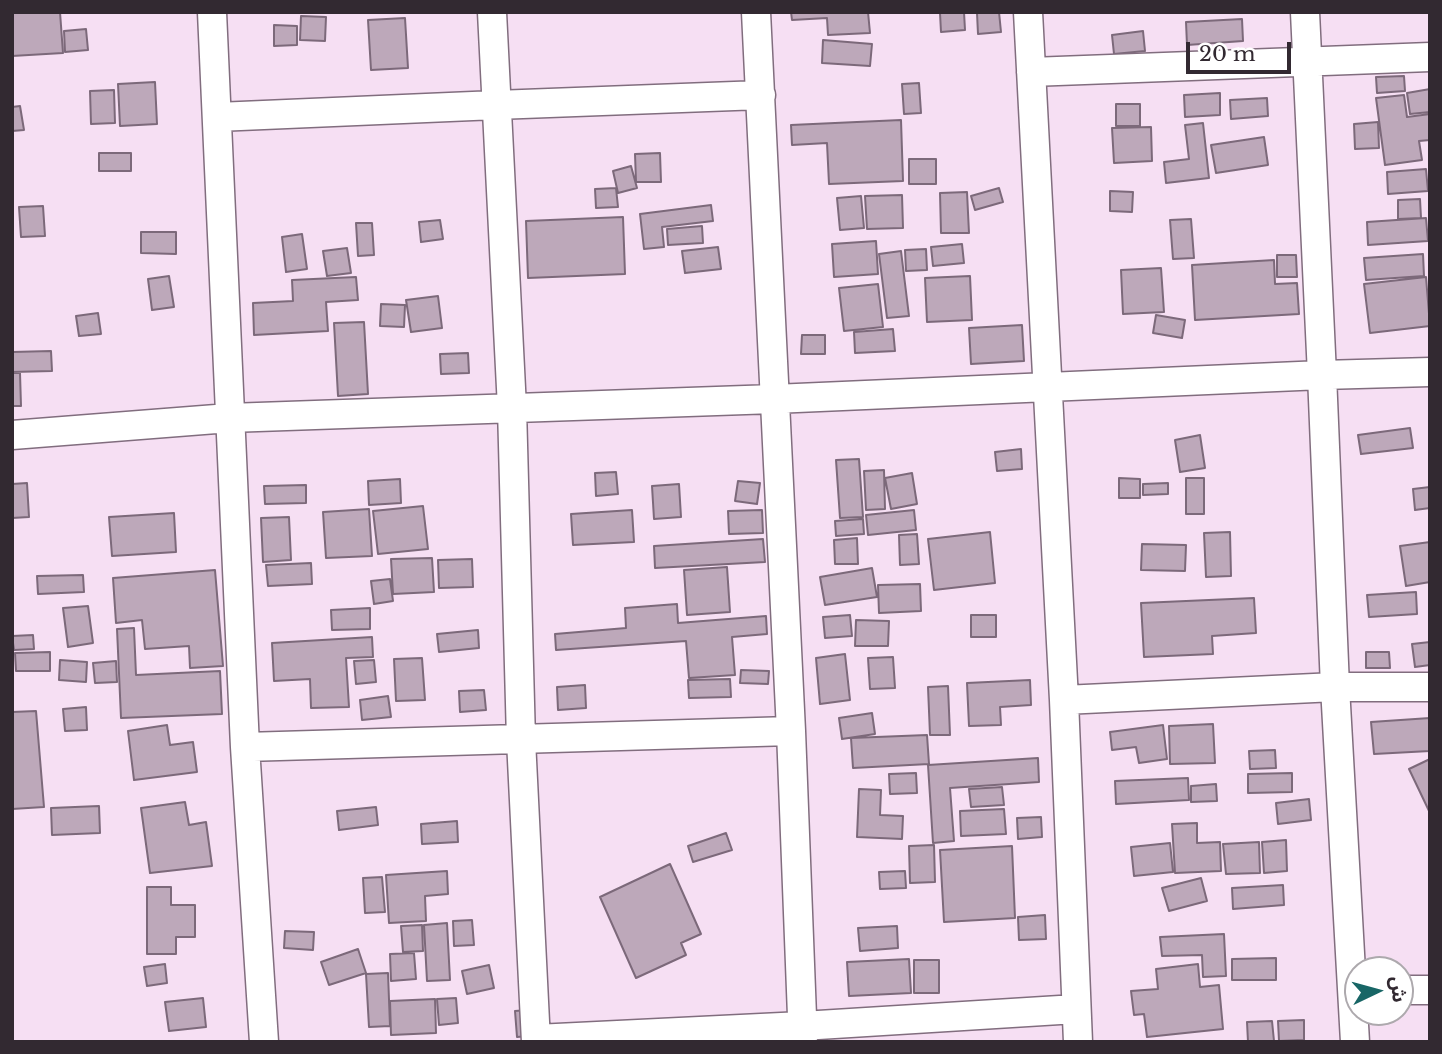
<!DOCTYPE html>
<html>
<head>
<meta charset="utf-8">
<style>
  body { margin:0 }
  #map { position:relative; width:1442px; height:1054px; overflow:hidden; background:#f6dff3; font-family:"Libre Baskerville","Noto Sans Arabic",serif }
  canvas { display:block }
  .frame { position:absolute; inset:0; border:14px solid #322931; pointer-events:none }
  .north { position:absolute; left:1344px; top:956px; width:70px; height:70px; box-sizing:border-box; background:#fff; border:2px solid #ada9ad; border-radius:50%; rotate:85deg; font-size:19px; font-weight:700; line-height:28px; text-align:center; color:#322931 }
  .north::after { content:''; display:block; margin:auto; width:24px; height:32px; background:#186666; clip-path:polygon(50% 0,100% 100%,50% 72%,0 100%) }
  .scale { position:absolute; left:1186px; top:42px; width:105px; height:32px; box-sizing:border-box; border:4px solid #322931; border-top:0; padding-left:9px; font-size:21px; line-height:24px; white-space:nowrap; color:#322931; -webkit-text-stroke:5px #fff; paint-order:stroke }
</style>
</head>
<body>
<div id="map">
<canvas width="1442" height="1054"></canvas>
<div class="frame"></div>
<div class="north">ش</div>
<div class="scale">20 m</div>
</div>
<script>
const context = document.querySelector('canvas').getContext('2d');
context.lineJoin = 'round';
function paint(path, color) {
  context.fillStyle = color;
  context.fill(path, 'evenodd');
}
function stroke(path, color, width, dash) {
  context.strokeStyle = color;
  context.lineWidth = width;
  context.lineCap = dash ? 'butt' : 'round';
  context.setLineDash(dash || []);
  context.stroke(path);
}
const building = new Path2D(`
  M12 12H60L63 53 12 56Z
  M791 12H868L870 33 828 35 827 18 792 20Z
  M964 12 965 30 941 32 940 13Z
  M999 12 1001 32 978 34 977 13Z
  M301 16 326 17 325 41 300 40Z
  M405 18 408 68 371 70 368 20Z
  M1242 19 1243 41 1187 45 1186 22Z
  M274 25 297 26V45L274 46Z
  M86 29 88 50 65 52 64 31Z
  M1143 31 1145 51 1114 54 1112 35Z
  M823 40 872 44 870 66 822 63Z
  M1404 76 1405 91 1377 93 1376 77Z
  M155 82 157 124 120 126 118 84Z
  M919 83 921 113 904 114 902 84Z
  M1430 89V112L1410 114 1407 93Z
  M114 90 115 123 91 124 90 91Z
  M1220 93V115L1185 117 1184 95Z
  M1404 95 1407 117 1430 114V140L1419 141 1422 160 1385 165 1376 98Z
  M1267 98 1268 116 1231 119 1230 100Z
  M1116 104H1140V126H1116Z
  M20 106 24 130 12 131V107Z
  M901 120 903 181 829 184 827 143 792 145 791 125Z
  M1378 122 1379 148 1355 149 1354 124Z
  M1203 123 1209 178 1166 183 1164 162 1189 159 1185 125Z
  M1151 127 1152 161 1114 163 1112 128Z
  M1264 137 1268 165 1216 173 1211 145Z
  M99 153H131V171H99Z
  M660 153 661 182H636L635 154Z
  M909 159H936V184H909Z
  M631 166 637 188 618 193 613 171Z
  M1426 169 1428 191 1388 194 1387 172Z
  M616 188 618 207 596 208 595 189Z
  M999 188 1003 202 975 210 971 196Z
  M1110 191 1133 192 1132 212 1110 211Z
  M967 192 969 233H941L940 193Z
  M902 195 903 228 867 229 865 196Z
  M861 196 864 228 840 230 837 198Z
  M1420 199 1421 218 1398 219V200Z
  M711 205 713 221 662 227 664 247 644 249 640 214Z
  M43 206 45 236 21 237 19 207Z
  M623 217 625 274 528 278 526 221Z
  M1426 218 1428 241 1368 245 1367 222Z
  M1191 219 1194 258 1173 259 1170 220Z
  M440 220 443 239 421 242 419 222Z
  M356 223H372L374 255 358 256Z
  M702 226 703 243 668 245 667 229Z
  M141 232H176V254L141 253Z
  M302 234 307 269 286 272 282 237Z
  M876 241 878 274 834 277 832 244Z
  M962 244 964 263 933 266 931 247Z
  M718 247 721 269 685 273 682 251Z
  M347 248 351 273 327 276 323 251Z
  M926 249 927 270 906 271 905 250Z
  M901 251 909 316 887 318 879 254Z
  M1423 254 1424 276 1366 280 1364 258Z
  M1277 255H1296L1297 277H1277Z
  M1274 260 1275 284 1297 283 1299 314 1195 320 1192 265Z
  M1161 268 1164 312 1123 314 1121 270Z
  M169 276 174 307 152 310 148 279Z
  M970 276 972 320 927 322 925 278Z
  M356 277 358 300 326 302 328 331 254 335 253 303 293 301 292 280Z
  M1426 277 1430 326 1370 333 1364 284Z
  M878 284 883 327 844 331 839 288Z
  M438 296 442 328 411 332 406 300Z
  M381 304 405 305 404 327 380 326Z
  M98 313 101 334 79 336 76 316Z
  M1156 315 1185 320 1182 338 1153 333Z
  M364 322 368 394 338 396 334 323Z
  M1022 325 1024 361 971 364 969 328Z
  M893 329 895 351 855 353 854 332Z
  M802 335H825V354H801Z
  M51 351 52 371 12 372V352Z
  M468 353 469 373 441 374 440 354Z
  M12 373H20L21 406H12Z
  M1410 428 1413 448 1361 454 1358 435Z
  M1200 435 1205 468 1180 472 1175 440Z
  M1021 449 1022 469 997 471 995 452Z
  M859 459 863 517 840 518 836 460Z
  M884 470 885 509 866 510 864 471Z
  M616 472 618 494 596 496 595 473Z
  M912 473 917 504 891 509 885 478Z
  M1119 478 1140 479V498H1119Z
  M1186 478H1204V514H1186Z
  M400 479 401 503 369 505 368 481Z
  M738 481 760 483 757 504 735 501Z
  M27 483 29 517 12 518V484Z
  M1168 483V494L1143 495V484Z
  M679 484 681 517 654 519 652 486Z
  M306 485V503L265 504 264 486Z
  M1430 487V508L1415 510 1413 489Z
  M423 506 428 549 378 554 373 511Z
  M369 509 372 556 326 558 323 512Z
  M632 510 634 542 573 545 571 514Z
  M762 510 763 533 729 534 728 511Z
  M914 510 916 530 868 535 866 515Z
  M174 513 176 552 112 556 109 517Z
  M289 517 291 560 263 562 261 518Z
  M863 519 864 534 836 536 835 521Z
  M990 532 995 583 934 590 928 539Z
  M1230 532 1231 576 1206 577 1204 533Z
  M917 534 919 564 900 565 899 535Z
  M857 538 858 564H835L834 540Z
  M763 539 765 562 655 568 654 546Z
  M1430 542V582L1406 586 1400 546Z
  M1142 544 1186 545 1185 571 1141 570Z
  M432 558 434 592 393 594 391 559Z
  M472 559 473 587 439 588 438 560Z
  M311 563 312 584 268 586 266 565Z
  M727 567 730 612 687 615 684 570Z
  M872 568 877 597 825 605 820 577Z
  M215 570 223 666 190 668 189 646 145 649 142 620 116 623 113 578Z
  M83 575 84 592 38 594 37 576Z
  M390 579 393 601 374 604 371 581Z
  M920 584 921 611 879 613 878 585Z
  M1416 592 1417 614 1369 617 1367 595Z
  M1254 598 1256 633 1212 636 1213 654 1144 657 1141 603Z
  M677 604 678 623 766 616 767 634 732 637 735 675 689 678 686 641 556 650 555 634 626 628 625 608Z
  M88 606 93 643 68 647 63 608Z
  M370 608V629L332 630 331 610Z
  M850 615 852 636 825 638 823 617Z
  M971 615H996V637H971Z
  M856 620 889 621 888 646H855Z
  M134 628 136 675 220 671 222 714 121 718 117 629Z
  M478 630 479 648 439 652 437 634Z
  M33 635 34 649 14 650 12 636Z
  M372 637 373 657 346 658 349 707 311 708 310 679 274 681 272 643Z
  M1430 642V665L1415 667 1412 644Z
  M50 652V671H16L15 653Z
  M1366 652H1389L1390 668H1366Z
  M845 654 850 700 820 704 816 658Z
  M893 657 895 688 870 689 868 658Z
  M422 658 425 700 396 701 394 659Z
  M60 660 87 662 86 682 59 680Z
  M374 660 376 682 356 684 354 661Z
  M116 661 117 682 95 683 93 663Z
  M741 670 769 671 768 684 740 683Z
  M730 679 731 697 689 698 688 680Z
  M1030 680 1031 705 1000 707 1001 725 969 726 967 683Z
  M585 685 586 708 558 710 557 687Z
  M948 686 950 735H930L928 687Z
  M484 690 486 710 460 712 459 691Z
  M388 696 391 717 362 720 360 700Z
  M86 707 87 730 65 731 63 709Z
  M36 711 44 807 12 809V712Z
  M872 713 875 734 842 739 839 718Z
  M1430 718V751L1374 754 1371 722Z
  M1213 724 1215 763 1170 764 1169 726Z
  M167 725 170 745 193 742 197 772 134 780 128 731Z
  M1163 725 1167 759 1139 763 1136 747 1112 750 1110 732Z
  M927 735 929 764 853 768 851 738Z
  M1275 750 1276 768 1250 769 1249 751Z
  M1038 758 1039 782 950 788 954 841 933 843 928 765Z
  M1430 759V813L1409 769Z
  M916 773 917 793 890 794 889 774Z
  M1292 773V792L1248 793V774Z
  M1188 778 1189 800 1116 804 1115 781Z
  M1216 784 1217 801 1191 802V786Z
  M1002 787 1004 805 971 807 969 789Z
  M859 789 881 790 880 815 903 816 902 839 857 837Z
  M1309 799 1311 820 1278 824 1276 803Z
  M185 802 189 825 206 822 212 866 150 873 141 808Z
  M99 806 100 833 52 835 51 808Z
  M376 807 378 825 339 830 337 811Z
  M1004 809 1006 834 961 836 960 811Z
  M1041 817 1042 837 1018 839 1017 818Z
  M457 821 458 842 422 844 421 824Z
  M1197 823V843L1220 842 1221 871 1175 873 1172 824Z
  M726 833 732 850 693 862 688 846Z
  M1286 840 1287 871 1264 873 1262 842Z
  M1259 842 1260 873 1226 874 1223 844Z
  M1170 843 1173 872 1134 876 1131 847Z
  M934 845 935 882 910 883 909 846Z
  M1012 846 1015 918 944 922 940 850Z
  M670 864 701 934 681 943 686 955 636 978 600 897Z
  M447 871 448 894 425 896 426 921 389 923 386 875Z
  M905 871 906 888 880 889 879 872Z
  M382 877 385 912 365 913 363 878Z
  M1201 878 1207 901 1169 911 1162 888Z
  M1283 885 1284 905 1233 909 1232 888Z
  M147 887H171V905H195V937H176V954H147Z
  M1045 915 1046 939 1019 940 1018 917Z
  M472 920 474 945 454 946 453 921Z
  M447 923 450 980 427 981 424 925Z
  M422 925 423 951 403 952 401 926Z
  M897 926 898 948 860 951 858 928Z
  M285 931 314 932 313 950 284 948Z
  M1224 934 1226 976 1203 977 1202 955 1162 956 1160 937Z
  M358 949 366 973 329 985 321 962Z
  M414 953 416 979 391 981 390 954Z
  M1276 958V980H1232V959Z
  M909 959 911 993 849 996 847 962Z
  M914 960H939V993H914Z
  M165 964 167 983 147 986 144 967Z
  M1198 964 1200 987 1219 985 1223 1029 1147 1037 1144 1014 1134 1015 1131 991 1158 989 1156 969Z
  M489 965 494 988 467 994 462 971Z
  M388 973 390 1026 369 1027 366 974Z
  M203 998 206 1027 169 1031 165 1002Z
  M456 998 458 1023 439 1025 437 999Z
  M435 999 436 1033 391 1035 390 1001Z
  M527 1010 529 1036 517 1037 515 1011Z
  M1304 1020V1040L1279 1041 1278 1021Z
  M1272 1021 1274 1041 1248 1042 1247 1022Z`);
paint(building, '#bda8ba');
stroke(building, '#7c697a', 2);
const street = new Path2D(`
  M212 12 245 747 264 1042
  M492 12 512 408 521 740 536 1042
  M756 12 791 731 803 1042
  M1028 12 1064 700 1078 1042
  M1305 12 1322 375 1335 687 1355 1042
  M1031 72 1430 57
  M217 117 496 105 761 95
  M12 435 229 418 774 399 1322 375 1430 372
  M1064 700 1335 687H1430
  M245 747 791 731
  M1400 990H1430
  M536 1039 802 1026 1076 1009`);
stroke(street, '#816d7e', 31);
stroke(street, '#fff', 28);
</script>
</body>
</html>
